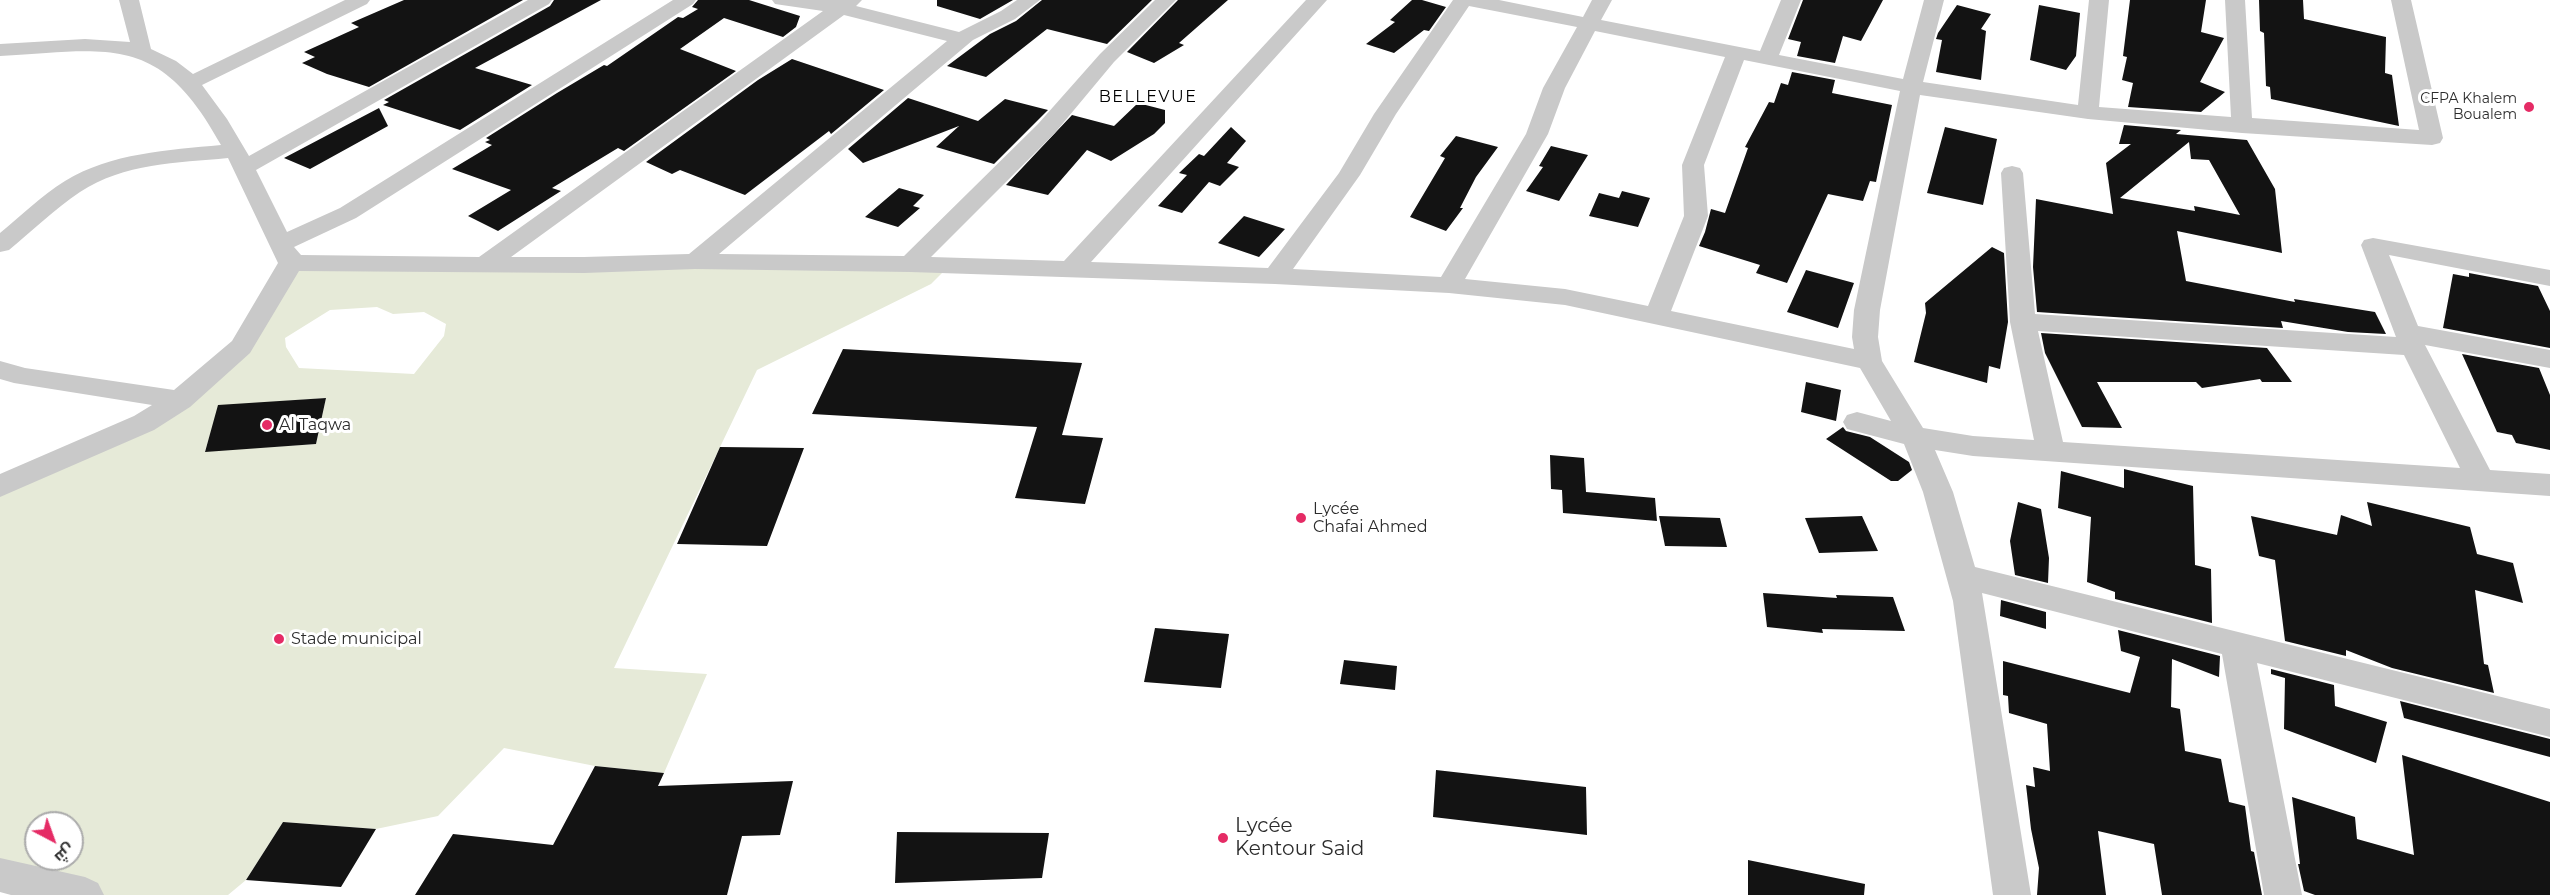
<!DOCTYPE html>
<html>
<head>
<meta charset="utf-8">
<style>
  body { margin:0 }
  #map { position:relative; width:2550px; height:895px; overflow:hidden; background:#fff; font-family:Montserrat,Cairo,sans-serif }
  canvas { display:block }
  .north { position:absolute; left:24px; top:811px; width:60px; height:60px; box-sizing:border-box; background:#fff; border:2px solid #ababab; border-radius:50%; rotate:139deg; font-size:16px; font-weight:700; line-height:24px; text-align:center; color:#2c2c2c }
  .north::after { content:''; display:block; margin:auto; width:21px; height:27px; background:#e52b65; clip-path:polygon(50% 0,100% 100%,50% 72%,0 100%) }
</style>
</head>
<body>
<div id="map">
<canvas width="2550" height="895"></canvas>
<div class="north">ش</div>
</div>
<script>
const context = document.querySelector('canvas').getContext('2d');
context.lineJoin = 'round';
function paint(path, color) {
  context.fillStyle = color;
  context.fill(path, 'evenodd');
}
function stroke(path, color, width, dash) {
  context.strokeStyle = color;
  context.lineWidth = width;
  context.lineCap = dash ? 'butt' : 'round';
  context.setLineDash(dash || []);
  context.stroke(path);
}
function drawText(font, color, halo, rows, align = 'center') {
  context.font = font + ' Montserrat,sans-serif';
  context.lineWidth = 6;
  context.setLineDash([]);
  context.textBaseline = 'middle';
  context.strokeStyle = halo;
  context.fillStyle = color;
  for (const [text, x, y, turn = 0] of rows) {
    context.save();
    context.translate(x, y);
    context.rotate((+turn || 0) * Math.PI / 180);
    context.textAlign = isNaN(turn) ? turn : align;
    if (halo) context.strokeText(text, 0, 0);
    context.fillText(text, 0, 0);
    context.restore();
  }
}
paint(new Path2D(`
  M296 263 949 266 931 284 757 370 614 668 707 674 664 773 595 766 504 748 438 816 376 829 283 822 246 880 228 895H85L0 875V486L50 464 213 373ZM377 307 393 314 424 312 446 324 444 336 414 374 299 368 286 347 285 338 330 310ZM326 398 316 444 205 451 219 406ZM36 823H72V859H36Z`), '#e6ead8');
paint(new Path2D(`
  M404 0H523L369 87 327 74 302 63 315 57 304 52 359 27 351 23Z
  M554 0H601L475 68 532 85 460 130 383 105 389 102 384 100 550 6Z
  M698 0H749L800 16 796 27 783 37 724 18 680 49 736 71 624 151 618 148 552 188 561 191 498 231 468 216 511 190 452 169 492 145 485 142 490 140 486 138 557 93 604 65 607 66 678 17 683 18 698 9 692 7Z
  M937 0H1013L980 19 937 6Z
  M1042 0H1152L1107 44 1047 29 986 77 947 66 990 34 1016 21Z
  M1178 0H1228L1179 43 1184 45 1154 63 1127 52Z
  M1412 0H1422L1446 7 1429 31 1424 30 1394 53 1366 44 1395 22 1390 20Z
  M1803 0H1883L1861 41 1843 36 1835 63 1797 56 1801 42 1788 39Z
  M2130 0H2206L2201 32 2224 38 2200 82 2225 92 2201 112 2128 107 2133 83 2122 80 2127 57 2123 56Z
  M2259 0H2303L2304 19 2386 37 2385 73 2392 75 2399 126 2271 99 2270 87 2266 86 2264 33 2260 31Z
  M1957 5 1991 14 1981 29 1986 31 1981 80 1936 72 1942 40 1936 39 1938 33Z
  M2039 5 2080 13 2076 56 2066 70 2030 60Z
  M792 59 884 90 831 134 829 131 745 195 680 170 672 174 646 162 758 80Z
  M1792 72 1835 80 1832 93 1892 105 1876 182 1870 181 1863 201 1828 194 1787 283 1756 273 1760 265 1699 246 1705 232 1711 209 1725 213 1748 148 1745 147 1769 102 1774 103 1781 83 1788 85Z
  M908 98 978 121 1005 99 1048 110 994 164 936 147 959 126 863 163 848 149Z
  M1138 103 1165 110V123L1154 134 1111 161 1087 150 1048 195 1006 185 1072 115 1114 126Z
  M379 108 388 126 310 169 284 158Z
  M2124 125 2181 130 2176 134 2247 140 2275 189 2282 253 2177 231 2186 281 2295 302 2294 299 2375 312 2386 334 2348 332 2281 321 2283 328 2037 312 2033 267 2036 199 2113 214 2106 163 2131 144H2119ZM2189 142 2191 159 2209 160 2240 215 2194 206 2195 211 2120 198Z
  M1231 127 1246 141 1227 163 1239 167 1220 186 1209 182 1182 213 1158 206 1187 175 1179 173 1199 154 1204 156Z
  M1945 127 1997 139 1983 205 1927 193Z
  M1456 136 1498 147 1476 177 1460 208H1463L1446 231 1410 217 1445 158 1440 156Z
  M1551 146 1588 155 1559 201 1526 191 1543 167 1539 166Z
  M899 188 924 195 913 206 920 208 898 227 865 217Z
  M1622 191 1650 198 1638 227 1589 216 1599 193 1619 198Z
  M1244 216 1285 229 1259 257 1218 243Z
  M1992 247 2004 253 2008 322 2000 369 1989 366 1987 383 1914 362 1926 313 1925 303Z
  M1806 270 1854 283 1838 328 1787 312Z
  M2469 273 2538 286 2550 311V348L2443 328 2453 274 2469 277Z
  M2041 333 2267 348 2292 382H2262L2260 379 2202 388 2196 382H2097L2122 428 2082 427 2045 353Z
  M843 349 1082 363 1062 435 1103 438 1085 504 1015 498 1037 427 812 414Z
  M2462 354 2539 368 2550 395V450L2516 443 2512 435 2497 432Z
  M1806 382 1841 390 1836 421 1801 412Z
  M326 398 316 444 205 452 218 405Z
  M1843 427 1846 431 1870 437 1909 462 1912 470 1898 481H1891L1826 439Z
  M720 447 804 448 767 546 677 544Z
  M1550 455 1584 458 1586 492 1655 498 1657 521 1563 513 1562 490 1551 489Z
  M2124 469 2193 486 2195 565 2211 569 2212 623 2115 599V592L2087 582 2091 517 2058 508 2061 471 2124 488Z
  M2018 502 2041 509 2049 558 2048 583 2015 575 2010 541Z
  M2367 502 2470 527 2477 554 2513 563 2523 603 2475 590 2484 664 2488 665 2494 693 2392 668 2346 650V656L2285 641 2275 560 2259 556 2251 516 2337 535 2341 515 2372 526Z
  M1659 516 1720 518 1727 547 1665 546Z
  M1862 516 1878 551 1819 553 1805 518Z
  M1763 593 1837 598 1836 595 1893 597 1905 631 1822 629 1823 633 1767 627Z
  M2001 600 2046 612V629L2000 616Z
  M1155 628 1229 634 1221 688 1144 682Z
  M2118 630 2220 656 2219 677 2172 659 2171 707 2180 709 2185 751 2221 759 2229 802 2245 806 2251 851 2254 852 2262 895H2162L2154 844 2098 831 2106 895H2037L2039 868 2031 829 2026 785 2035 787 2033 767 2050 771 2047 724 2009 713 2008 696 2003 695V661L2130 693 2140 657 2121 651Z
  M1344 660 1397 666 1395 690 1340 684Z
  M2271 669 2334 685 2335 706 2387 722 2376 763 2284 729 2285 678 2271 674Z
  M2400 701 2550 739V757L2404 718Z
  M2402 755 2550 802V895H2315L2304 891 2298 864H2300L2292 797 2355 817 2357 839 2414 855Z
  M595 766 664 773 658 786 793 781 780 835 742 836 727 895H415L453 834 553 845Z
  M1436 770 1586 787 1587 835 1433 817Z
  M283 822 376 829 341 887 246 880Z
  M897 832 1049 833 1042 878 895 883Z
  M1748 860 1865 884 1864 895H1748Z`), '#131313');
paint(new Path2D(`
  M119 0H139L151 49 176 61 193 74 345 0H370L367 4 202 85 227 119 249 156 528 0H552L549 4 256 170 287 232 340 208 673 0H696L693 4 356 218 294 247 301 255 479 257 823 11 775 4 772 0H862L856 6 959 32 1001 11 1017 0H1040L1015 19 973 40 719 254 904 256 1038 124 1100 54 1155 0H1176L1114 62 1054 134 931 257 1064 261 1306 0H1327L1091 262 1268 268 1339 173 1374 114 1453 0H1499L1583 17 1592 0H1612L1601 20 1760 51 1781 0H1801L1779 55 1903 79 1924 0H1944L1923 82 2078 105 2089 0H2109L2099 107 2231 117 2225 0H2245L2252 118 2419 130 2391 0H2411L2443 138 2440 143 2432 145 2242 133 2088 119 1920 95 1880 310 1878 337 1882 361 1923 428 1973 436 2034 440 2010 322 2001 173 2004 168 2012 166 2020 168 2023 173 2035 314 2396 337 2361 245 2364 240 2373 238 2550 270V286L2389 255 2418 326 2550 350V368L2425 345 2490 470 2550 474V496L1973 456 1935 450 1953 492 1975 567 2550 709V737L2257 663 2302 895H2264L2222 654 1982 593 2031 895H1993L1953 601 1923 492 1904 444 1847 429 1843 422 1847 415 1857 412 1891 421 1860 368 1565 305 1449 293 1275 284 910 272 695 269 584 273 299 271 250 353 190 407 154 430 0 497V474L134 416 152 405 14 383 0 379V361L25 368 174 390 232 341 278 263 228 158C177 163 124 163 80 192 55 209 32 231 9 250L0 252V233C21 216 41 196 65 181 111 153 168 150 221 145 160 34 113 49 0 56V44L85 39 130 42ZM1469 6 1577 27 1543 88 1526 134 1441 277 1293 269 1360 175 1396 114ZM844 15 947 41 689 254 584 257H511ZM1595 31 1725 57 1682 165 1684 216 1648 306 1565 289 1465 279 1548 134 1565 88ZM1744 60 1900 91 1854 310 1852 337 1854 349 1671 311 1708 216 1704 165ZM2038 331 2404 355 2460 468 2063 442Z
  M0 858 85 877 98 883 104 895H11L0 892Z`), '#c9c9c9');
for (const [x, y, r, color] of [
  [2529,107,6,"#e52b65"],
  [267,425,6,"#e52b65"],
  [1301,518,6,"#e52b65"],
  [279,639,6,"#e52b65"],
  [1223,838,6,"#e52b65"]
]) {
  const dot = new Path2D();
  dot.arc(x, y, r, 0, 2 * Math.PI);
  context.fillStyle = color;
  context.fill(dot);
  stroke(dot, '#fff', 2);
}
drawText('14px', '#2c2c2c', '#fff', [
  ["CFPA Khalem",2517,99],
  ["Boualem",2517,115]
], 'right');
context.letterSpacing = '1.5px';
drawText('16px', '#000', '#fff', [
  ["BELLEVUE",1148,97]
]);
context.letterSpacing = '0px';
drawText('16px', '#2c2c2c', '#fff', [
  ["Al Taqwa",279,425],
  ["Lycée",1313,509],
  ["Chafai Ahmed",1313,527],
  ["Stade municipal",291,639]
], 'left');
drawText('20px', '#2c2c2c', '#fff', [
  ["Lycée",1235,826],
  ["Kentour Said",1235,849]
], 'left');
</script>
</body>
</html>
